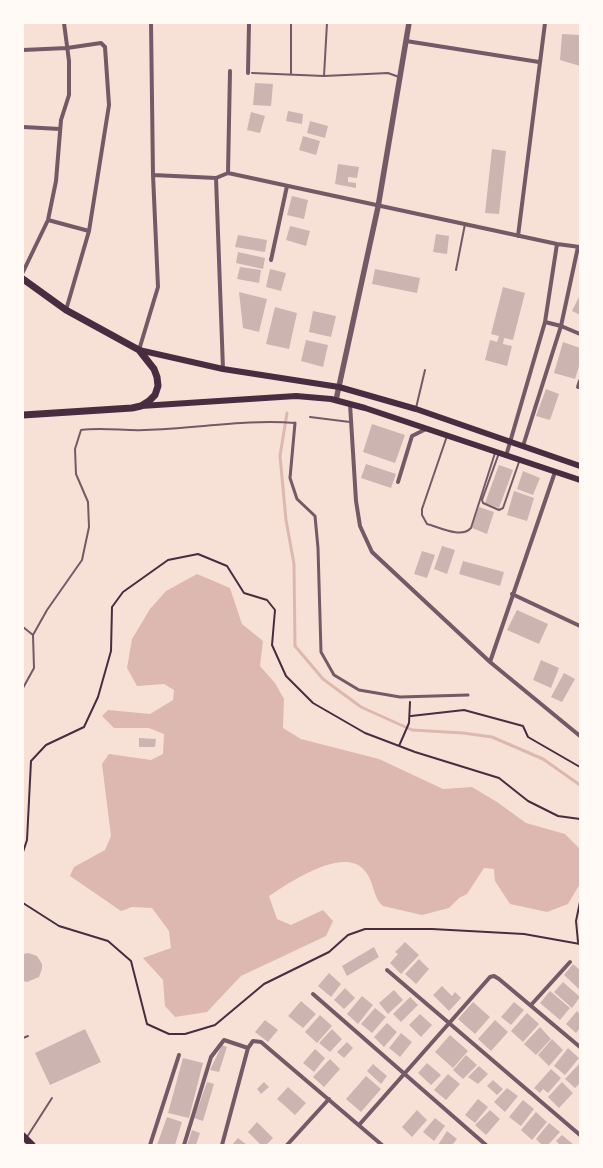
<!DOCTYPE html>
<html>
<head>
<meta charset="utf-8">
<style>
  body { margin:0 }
  #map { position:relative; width:603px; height:1168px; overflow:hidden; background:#f7e1d7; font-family:"Open Sans",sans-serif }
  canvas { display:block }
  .frame { position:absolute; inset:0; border:24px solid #fffaf5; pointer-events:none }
</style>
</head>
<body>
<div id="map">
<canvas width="603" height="1168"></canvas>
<div class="frame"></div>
</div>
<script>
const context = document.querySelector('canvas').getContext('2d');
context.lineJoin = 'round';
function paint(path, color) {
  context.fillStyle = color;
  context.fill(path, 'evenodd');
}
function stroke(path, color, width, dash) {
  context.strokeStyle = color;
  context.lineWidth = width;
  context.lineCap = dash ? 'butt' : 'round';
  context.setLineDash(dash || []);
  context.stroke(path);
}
paint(new Path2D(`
  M197 574 230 588 242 624 263 641 260 666 275 683 284 699 283 728 301 739 379 759 443 789 472 787 497 802 526 823 565 834 580 849V884L568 904 547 912 510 904 495 881 494 869 484 868 467 894 459 898 449 908 422 915 383 906C373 898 374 881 365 871 345 845 290 882 269 896L277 919 291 925 323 910 333 921 326 936 241 976 207 1012 175 1017 165 1006 163 980 143 958 171 948 169 931 152 908 132 907 121 911 70 876 74 867 105 850 111 836 102 764 109 754 151 760 163 754 164 734 149 728H114L102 716 108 710 150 714 173 700 174 690 164 684 137 686 127 668 132 639 150 609 166 591Z`), '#dcb8b0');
stroke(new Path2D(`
  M287 413 280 456 286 520 294 564 295 646 323 679 361 707 412 730 463 733 492 737 543 759 580 785`), '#dcb8b0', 3);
paint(new Path2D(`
  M562 34 580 35V66L560 60Z
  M255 83 273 84 271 106 253 105Z
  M288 111 303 114 302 124 286 121Z
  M251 112 265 116 260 133 247 130Z
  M310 121 328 126 325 138 307 133Z
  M303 136 320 141 316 155 299 150Z
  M492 149 506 151 499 214 485 213Z
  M338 164 359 167 357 178 348 177V182L356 183V188L335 184Z
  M292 196 308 200 304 219 287 215Z
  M290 226 310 231 306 246 286 240Z
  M436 234 449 236 447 254 433 252Z
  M238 235 267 240 265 252 235 247Z
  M238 252 265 258 263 269 236 263Z
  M240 267 261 270 259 283 237 279Z
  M270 269 286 273 281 291 266 287Z
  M375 269 420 278 417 293 372 284Z
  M503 287 525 293 513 340 504 338 503 344 512 346 507 366 485 360 490 340 497 342 499 336 491 334Z
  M239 292 267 299 259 332 243 328Z
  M580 295V315L572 311Z
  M275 307 297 313 289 349 266 344Z
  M313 311 336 316 331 337 309 332Z
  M306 340 328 345 323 367 301 361Z
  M563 342 580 348V363L575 379 554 373Z
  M546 389 559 394 550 420 536 416Z
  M372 424 405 435 395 463 363 452Z
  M366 464 396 474 391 488 361 478Z
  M499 465 513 470 499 508 485 503Z
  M523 471 540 478 533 495 517 489Z
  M514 491 534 498 527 521 507 515Z
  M479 507 494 512 487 534 472 528Z
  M442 546 455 550 447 574 434 569Z
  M422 551 435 555 427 578 414 574Z
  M463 561 504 572 500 586 459 574Z
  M517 610 548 624 539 644 507 630Z
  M541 660 559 668 551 688 533 680Z
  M564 673 575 679 562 702 551 697Z
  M139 738 156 739 155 747H139Z
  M405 942 419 955 401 974 390 963 398 954 395 952Z
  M374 947 379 957 347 976 342 966Z
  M28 953 37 956 42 964V969L39 977 27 982 23 981V954Z
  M419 959 429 969 416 984 405 974Z
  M573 964 580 970V990L564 975Z
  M329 973 341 984 331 997 318 986Z
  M563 982 580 997 572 1008 554 992Z
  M442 986 452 996 455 992 461 998 449 1011 433 995Z
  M345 988 355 998 344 1009 334 1000Z
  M394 990 403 1000 388 1014 379 1003Z
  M550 991 570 1008 560 1020 540 1003Z
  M362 996 373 1005 358 1024 347 1014Z
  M410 997 418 1005 401 1022 393 1014Z
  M301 1001 316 1014 303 1028 288 1016Z
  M473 1002 490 1017 475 1034 458 1019Z
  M514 1002 524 1010 511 1025 501 1017Z
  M375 1008 386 1017 372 1033 361 1024Z
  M577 1011 580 1014V1028L576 1033 566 1024Z
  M527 1013 539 1024 523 1042 511 1031Z
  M420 1014 432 1025 421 1037 409 1025Z
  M320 1015 332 1026 317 1043 305 1032Z
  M265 1020 278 1030 268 1042 255 1032Z
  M495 1020 508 1032 491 1051 478 1039Z
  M387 1023 397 1032 384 1047 374 1037Z
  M540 1027 551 1039 536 1055 524 1044Z
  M85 1029 101 1062 50 1085 35 1053Z
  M332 1029 342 1039 330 1052 319 1043Z
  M401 1033 412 1042 400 1057 389 1048Z
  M450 1035 468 1051 453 1068 435 1052Z
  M552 1039 563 1050 549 1066 538 1055Z
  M347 1042 353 1048 344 1058 337 1052Z
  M222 1045 227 1047 219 1072 210 1070Z
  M568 1048 579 1058 565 1075 554 1066Z
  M315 1049 325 1058 314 1072 303 1063Z
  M466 1055 477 1065 463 1079 453 1070Z
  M183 1058 203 1063 189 1118 168 1113Z
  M330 1059 340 1069 324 1087 313 1077Z
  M427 1063 441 1075 431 1085 418 1073Z
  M580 1063V1083L575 1088 565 1079Z
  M373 1064 387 1076 381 1084 367 1071Z
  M479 1066 488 1074 478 1084 468 1077Z
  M551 1069 561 1078 548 1093 543 1089 540 1093 534 1088Z
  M448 1074 460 1084 446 1100 434 1090Z
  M366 1076 381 1089 361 1112 346 1099Z
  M493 1080 503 1089 497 1095 487 1086Z
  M207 1082 214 1084 203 1121 194 1118Z
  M264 1082 269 1087 261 1094 257 1089Z
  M562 1082 573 1093 559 1108 548 1097Z
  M288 1087 306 1103 295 1115 277 1099Z
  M507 1088 518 1096 505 1112 494 1102Z
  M478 1099 488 1107 475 1123 465 1115Z
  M523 1100 534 1109 521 1126 509 1117Z
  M417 1110 427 1120 412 1137 402 1127Z
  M490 1110 500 1119 486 1135 475 1125Z
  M536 1112 547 1122 532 1140 521 1130Z
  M167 1117 182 1122 175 1145H157Z
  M435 1118 445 1126 434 1141 423 1132Z
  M257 1122 273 1138 266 1145H261L248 1132Z
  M549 1123 560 1132 548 1145H542L536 1139Z
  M192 1130 200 1133 196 1145H187Z
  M447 1131 457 1139 452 1145H438Z
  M562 1135 574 1145H560L556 1141Z
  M238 1138 247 1145H232Z`), '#ccb4b1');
stroke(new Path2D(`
  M411 716 464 710 523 726 528 737 580 767
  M399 746 409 723 410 702
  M23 852 27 840 31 761 46 745 84 727 98 697 111 651 112 607 123 592 168 560 198 554 227 566 244 593 267 600 275 610 272 645 286 676 313 703 365 733 415 752 499 778 528 801 558 816 580 819
  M23 903 59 926 108 941 131 961 147 1024 169 1034H185L215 1025 264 984 329 952 348 935 365 929H432L524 934 580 944
  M578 942 576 921 580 902`), '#4a2c40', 2);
stroke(new Path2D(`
  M252 73 324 76 388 73 399 77
  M291 74V23
  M324 76 327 23
  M456 270 465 224
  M416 408 425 370
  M310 417 350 422
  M447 436 422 509V515L427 524C439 527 461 539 471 528L495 453
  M499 453 482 500 483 503 499 510 503 508 519 462
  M23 627 33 635 34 668 23 688
  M33 635 47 610 82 560 89 527 88 502 76 474 75 449 81 430C103 427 124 431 145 430 195 429 245 419 295 423
  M23 1038 28 1036
  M27 1137 52 1098`), '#755966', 2);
stroke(new Path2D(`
  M295 423 290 478 297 499 315 516 318 548 321 652 334 675 359 690 400 697 468 695`), '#755966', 3);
stroke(new Path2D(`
  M406 41 539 62
  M23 50 67 48 101 43 105 47 109 105 89 231 66 310
  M248 73 249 23
  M23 127 60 129
  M228 173 230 71
  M153 175 216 178 228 173 557 244 580 247
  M216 178 223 369
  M48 220 89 231
  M518 236 545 23
  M271 260 287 186
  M23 272 48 220 56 181 61 120 69 95V61L64 23
  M545 322 561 326 580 334
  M139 350 158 287 153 175 151 23
  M578 387 580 381
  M350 404 356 501 360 526 372 552 490 662 580 736
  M523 446 561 326 578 247
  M506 456 545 322 557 244
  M398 482 412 436 426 429
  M512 594 580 626
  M490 662 555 472
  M387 970 580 1135
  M313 994 486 1145
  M531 1005 570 962
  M359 1125 490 977 494 976 499 979 580 1047
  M150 1145 179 1055
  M184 1145 211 1057 224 1040 248 1048
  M222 1145 248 1048 253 1041 261 1042 382 1145
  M287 1145 329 1099`), '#755966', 4);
stroke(new Path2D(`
  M336 400 378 207 409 23`), '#755966', 5.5);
stroke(new Path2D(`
  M139 350 223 369 339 387 416 409 580 466
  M141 406 296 396 331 399 365 408 580 480`), '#4a2c40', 6);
stroke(new Path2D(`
  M23 279 66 310 139 350 154 369 157 377 158 386 155 395 149 401 141 406 132 408 23 415
  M23 1136 32 1145`), '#4a2c40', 7);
</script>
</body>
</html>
